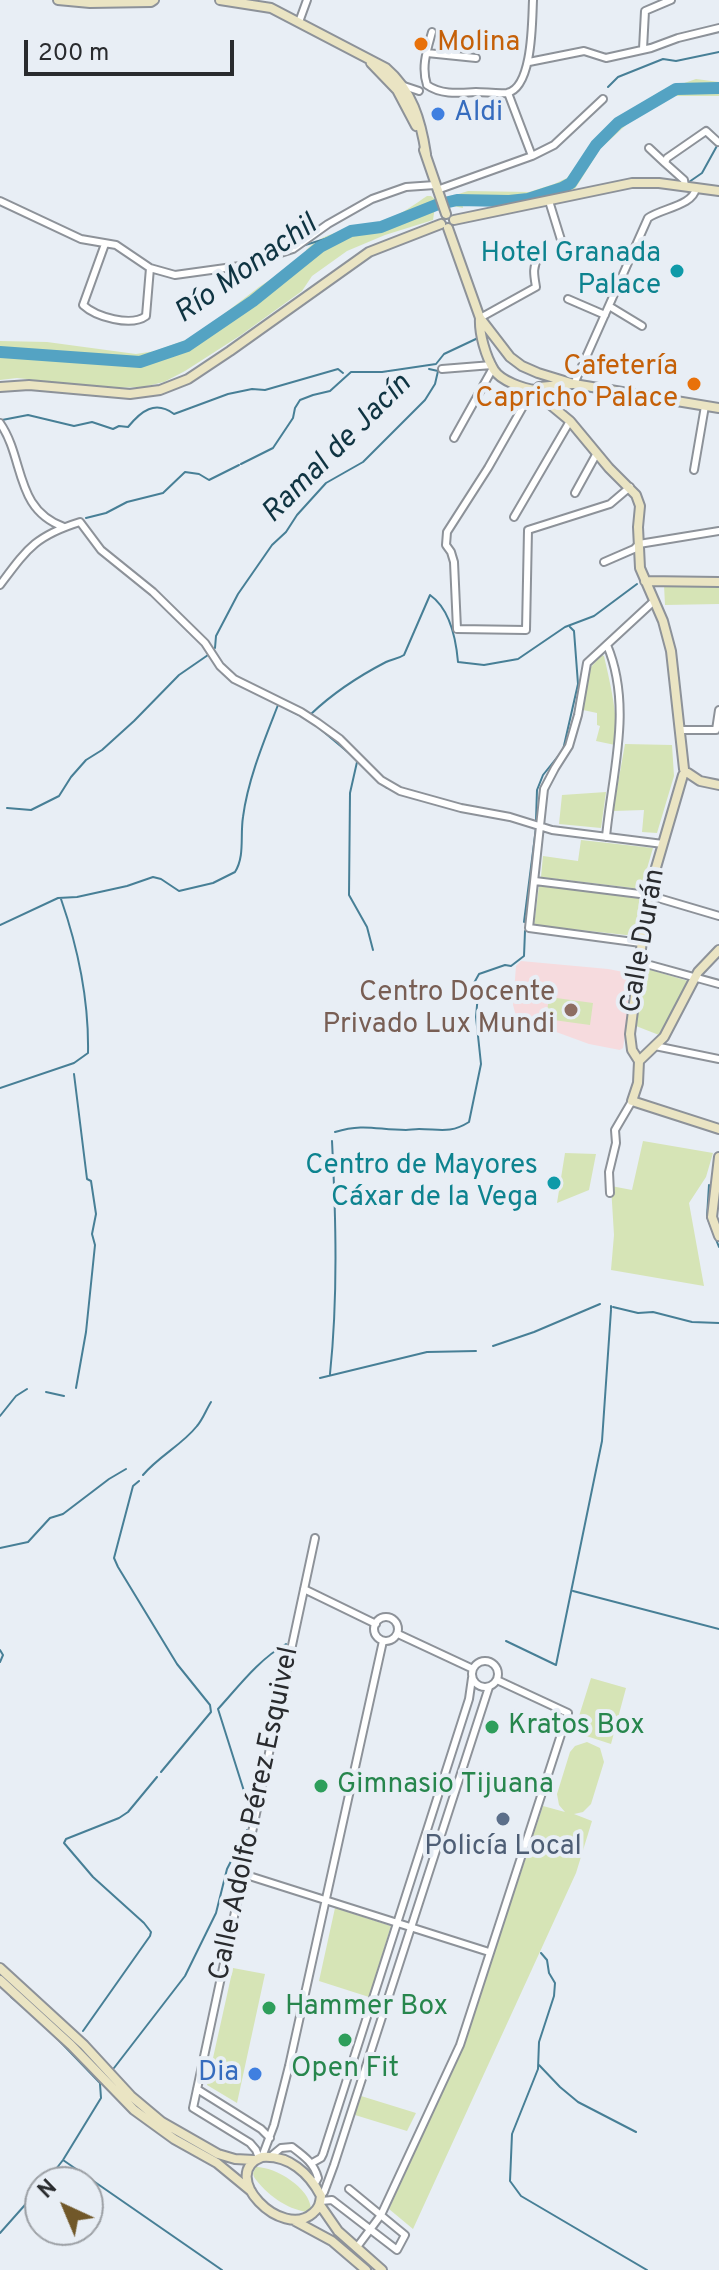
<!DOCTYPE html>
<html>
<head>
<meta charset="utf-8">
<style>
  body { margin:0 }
  #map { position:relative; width:719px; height:2270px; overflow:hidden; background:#e8eef5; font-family:Overpass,sans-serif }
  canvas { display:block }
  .north { position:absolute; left:24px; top:2166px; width:80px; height:80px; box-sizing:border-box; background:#e8eef5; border:2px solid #9ca0a5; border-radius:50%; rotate:316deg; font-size:22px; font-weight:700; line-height:32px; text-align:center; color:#292b2e }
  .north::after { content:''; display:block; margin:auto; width:28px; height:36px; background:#715829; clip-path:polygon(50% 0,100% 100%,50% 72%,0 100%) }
  .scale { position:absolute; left:24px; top:40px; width:210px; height:36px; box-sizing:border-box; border:4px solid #292b2e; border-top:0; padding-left:10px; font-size:24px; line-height:28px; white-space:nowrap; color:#292b2e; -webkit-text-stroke:6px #e8eef5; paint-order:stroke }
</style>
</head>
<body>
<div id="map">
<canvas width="719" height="2270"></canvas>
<div class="north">N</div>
<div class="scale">200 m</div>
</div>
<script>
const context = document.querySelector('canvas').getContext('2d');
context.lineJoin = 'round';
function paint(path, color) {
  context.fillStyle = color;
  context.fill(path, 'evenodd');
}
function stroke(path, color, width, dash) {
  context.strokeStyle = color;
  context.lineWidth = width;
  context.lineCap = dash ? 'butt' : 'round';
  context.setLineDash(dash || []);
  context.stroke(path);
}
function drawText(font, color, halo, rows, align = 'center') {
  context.font = font + ' Overpass,sans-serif';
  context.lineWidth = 8;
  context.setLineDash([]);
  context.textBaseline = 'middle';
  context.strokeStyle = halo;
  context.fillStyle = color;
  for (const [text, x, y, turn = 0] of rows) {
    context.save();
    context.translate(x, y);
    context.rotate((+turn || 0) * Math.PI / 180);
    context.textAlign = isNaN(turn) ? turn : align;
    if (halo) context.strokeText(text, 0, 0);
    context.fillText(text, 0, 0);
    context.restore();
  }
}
paint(new Path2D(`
  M521 961 608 969 634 974 623 1048 620 1050 589 1044 548 1029 528 1030 516 1016 513 1005 516 966Z`), '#f6dbde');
paint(new Path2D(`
  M696 79 719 82V96H674L657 103 637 115 600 149 575 189 525 201 481 199 462 202 463 208 453 206 449 197 468 191 529 192 554 184 567 178 596 140 616 119 661 91Z
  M427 196H431L436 200 433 220 385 235 347 251 312 276 302 291 241 335 185 371 164 382 143 387 110 388 17 378 0 380V341L47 342 136 354 155 351 194 337 259 287 308 255 306 250C327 228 362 229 389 219 403 213 415 204 427 196Z
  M664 585 687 587 719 586V604L665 605Z
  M602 655 604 656C609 678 620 723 615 745L596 741 600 726 597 725V713L583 710 589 669Z
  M625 744 672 745 674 776 657 833 642 832 644 810 613 811Z
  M606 792 601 828 559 824 562 795Z
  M581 840 653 848 641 889 541 877 543 856 578 861Z
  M539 886 640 898 635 936 534 925Z
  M644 968 688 981 659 1035 636 1026Z
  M549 997 593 1003 590 1025 546 1019Z
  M643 1141 713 1153 706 1177 689 1203 704 1286 611 1270 614 1235 611 1186 632 1190Z
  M565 1153 596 1154 589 1190 557 1203Z
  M591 1678 626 1688 611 1744 574 1732Z
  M587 1742 600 1748 604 1762 591 1804 583 1812 574 1814 592 1821 576 1873 413 2229 389 2209 463 2047 543 1806 565 1812 559 1805 557 1794 570 1752 575 1746Z
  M335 1908 391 1926 369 1997 319 1981Z
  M233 1968 265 1974 237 2103 207 2085Z
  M361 2096 416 2113 407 2131 355 2115Z
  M256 2167C276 2167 310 2188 311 2209L307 2212C286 2209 266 2194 254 2177L253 2173Z`), '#d6e4b6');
stroke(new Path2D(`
  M608 87 618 77 663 59 676 61 719 52
  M689 182 702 173 718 144
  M302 246 351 231
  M2 420 28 415 74 426 92 422 113 429 119 426 128 427C141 411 155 400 174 414L228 394 252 389 265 390 338 369 343 373
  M241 464 273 448 293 418 295 408 300 400 313 395 330 391 351 372H382L436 364 444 354 478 338
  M86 518 106 513 127 502 163 493 185 472 199 474 209 480 239 465
  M215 648 216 636 238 594 272 545 286 532 297 515 326 483 363 462 425 400 435 384 438 371 429 369
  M287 709 299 715
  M311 714C333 693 359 676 386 662 392 659 398 659 404 655L430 595C450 609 456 639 458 662L484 665 518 659 565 627 594 616 637 584
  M312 722 356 759
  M357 762 350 793 349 895 367 927 373 950
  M360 764 387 788
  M7 808 31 810 59 796 71 777 86 760 102 750 134 721 179 675 208 655
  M536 820 537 790 543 775 563 750 578 684 574 631 570 627
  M524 922 536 828
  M0 925 58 898 77 897 127 886 153 877 161 879 179 891 213 883 235 872C245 856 240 836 243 817 248 779 264 741 278 705
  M74 1074 87 1179 91 1181 96 1214 92 1234 95 1245 86 1332 76 1388
  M0 1088 74 1063 88 1053C89 1001 78 948 61 899
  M335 1132C365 1123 377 1130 406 1130 410 1130 414 1129 419 1129 439 1129 450 1134 469 1122L481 1064 476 1017 478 994 474 983 479 974 505 965 511 966 524 956 525 931
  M709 1185 707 1217 719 1247
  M613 1307 638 1313 653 1312 692 1322 719 1323
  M611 1309V1306
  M493 1346 534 1332 600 1304
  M330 1374C338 1297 336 1219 332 1141
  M320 1378 427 1352 476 1351
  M46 1392 64 1396
  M0 1416 16 1396 27 1389
  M143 1475C159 1456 182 1445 197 1426 203 1419 206 1410 211 1402
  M139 1481 133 1486 114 1558 118 1567 177 1664 210 1705 211 1712 161 1772
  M0 1548 28 1542 50 1518 63 1514 109 1479 126 1469
  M573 1591 719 1629
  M506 1641 556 1665 602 1441 611 1310
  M0 1650 3 1655 0 1662
  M250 1810 218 1709C239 1686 258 1660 286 1644
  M541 1953 547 1960 549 1973 555 1983 554 1996 539 2042 538 2069 512 2134 510 2181 521 2196 647 2270
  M11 1997 28 2011
  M48 2029 100 2083
  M83 2031 150 1936 151 1932 144 1923 93 1877 64 1843 66 1839 119 1818 128 1812 157 1777
  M539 2065 560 2087 578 2102 636 2132
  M114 2068 185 1976 216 1913 227 1869 247 1830
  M63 2160 222 2270
  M46 2182 63 2160 101 2098 100 2084
  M0 2233 40 2188`), '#477f96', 2);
stroke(new Path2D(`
  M0 352 140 362 187 346 253 301 320 247 351 231 381 227 436 205 457 200 509 201 528 199 562 188 571 183 596 145 618 123 676 89 719 88`), '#54a3c3', 12);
const street = new Path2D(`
  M299 22 307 0
  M643 49 645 11 671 0
  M427 53 476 58
  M529 62 584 51 606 58 651 48 678 38 719 28
  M427 85C441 95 459 93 476 92 485 92 498 94 507 93 533 88 532 20 533 0
  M427 85C421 67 427 50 432 32
  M404 86 419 91
  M508 93 532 156
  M649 148 665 163
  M685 186 684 180 665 163 667 158 706 131 718 142
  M437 190 532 156 554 145 603 99
  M0 201 81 239 116 245 150 268 175 275 240 266 293 249 328 224 372 199 406 187 435 185
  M549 201 562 243
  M105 244 83 305C96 317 131 327 146 316L150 268
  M568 299 605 315
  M609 306 642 326
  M480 318 536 287C534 275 532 267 539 257
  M442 369 492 365
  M574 384 648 218C662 208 693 206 696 188
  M530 390 529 396 488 468 447 532 446 545 451 552 454 562 457 629 526 630 528 530 610 504 630 487
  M0 423C25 459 14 509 64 527
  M454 438 493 368
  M694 470 705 406
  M575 493 597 453
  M514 517 570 421
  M604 562 634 549 639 544 719 531
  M0 585C27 549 35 536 80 522L101 550 153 592 205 643 220 666 234 679 301 712 318 723 340 739 381 780 400 791 461 808 510 817 552 830 663 844
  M680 730H716L719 710
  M606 837C612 773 633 707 607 645
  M535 881 648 895 719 916
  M641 943 529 928 544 789 555 768 569 746 578 715 587 663 654 601
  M639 962 719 984
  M655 1046 719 1059
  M610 1193 609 1172 616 1143 615 1130 632 1101
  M304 1589 376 1624
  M374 1629a12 12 0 1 1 24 0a12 12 0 1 1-24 0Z
  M398 1634 473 1669
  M472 1674a13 13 0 1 1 26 0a13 13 0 1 1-26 0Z
  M243 1874 489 1952
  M197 2089 261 2129 270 2138
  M262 2157 274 2125 289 2066 383 1641
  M270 2157 281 2148 292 2147C304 2156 314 2163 318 2178L314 2185
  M259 2158 256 2150 250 2143 193 2108 315 1538
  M312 2163 321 2158 323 2154 469 1699 472 1678
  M321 2196 324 2192 334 2165 489 1687
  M321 2201 332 2200 397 2250 405 2235 349 2189
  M357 2247 381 2215 460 2045 568 1713 497 1680`);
const secondary = new Path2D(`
  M58 0 90 3 151 2 154 0
  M220 0 271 8 386 68C412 90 421 121 426 154
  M371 63 397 90 416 126
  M424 150 446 214
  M454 220 632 183H659L719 191
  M448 228 480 318C479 334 486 357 494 370 501 381 524 389 536 390L539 387 572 384
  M480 318 510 357 522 366 538 373 574 384 719 408
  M0 387 29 385 130 394 160 390 188 379 230 351 369 252 441 224
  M536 390 541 397 570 421 609 468 636 495 640 506 638 527 640 568 663 621 671 651 684 769
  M645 581 719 582
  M688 773 700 781 719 785
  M639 1061 632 1050 630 1034 648 895 683 775
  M639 1061 664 1037 698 972 719 950
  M639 1061 638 1083 632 1101 719 1129
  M719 1157 712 1217 719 1236
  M0 1968 84 2045 131 2096 162 2122 218 2154 235 2159 254 2160
  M0 1980 71 2045 134 2110 174 2139 217 2163 251 2191
  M262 2157C289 2155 309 2173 321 2196 320 2204 319 2208 313 2213 282 2241 217 2174 262 2157Z
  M320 2205 338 2231 382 2270
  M295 2221 332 2241 366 2270`);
stroke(street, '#8d9299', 10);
stroke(secondary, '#8d9299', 12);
stroke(street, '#fff', 6);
stroke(secondary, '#eae4c3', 8);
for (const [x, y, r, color] of [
  [421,44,8,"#e8710a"],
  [438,114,8,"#3f7fe0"],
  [677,271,8,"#0f9aa8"],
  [694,384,8,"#e8710a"],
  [571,1010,8,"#8d6e63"],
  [554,1183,8,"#0f9aa8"],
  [492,1727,8,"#2e9e5b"],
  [321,1786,8,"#2e9e5b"],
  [503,1819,8,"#5c6f8a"],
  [269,2008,8,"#2e9e5b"],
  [345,2040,8,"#2e9e5b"],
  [255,2074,8,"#3f7fe0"]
]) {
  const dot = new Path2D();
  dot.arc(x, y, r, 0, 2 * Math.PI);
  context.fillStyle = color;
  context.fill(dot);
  stroke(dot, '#e8eef5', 3);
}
drawText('28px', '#c56008', '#e8eef5', [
  ["Molina",437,44],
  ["Cafetería",678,368,"right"],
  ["Capricho Palace",678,400,"right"]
], 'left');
drawText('28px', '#366cbe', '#e8eef5', [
  ["Aldi",454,114],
  ["Dia",239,2074,"right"]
], 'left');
drawText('28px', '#0d838f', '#e8eef5', [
  ["Hotel Granada",661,255],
  ["Palace",661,287],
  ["Centro de Mayores",538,1167],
  ["Cáxar de la Vega",538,1199]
], 'right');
drawText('28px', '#292b2e', '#e8eef5', [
  ["Calle Durán",645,941,-80],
  ["Calle Adolfo Pérez Esquivel",256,1814,-78]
]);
drawText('28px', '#785e54', '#e8eef5', [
  ["Centro Docente",555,994],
  ["Privado Lux Mundi",555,1026]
], 'right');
drawText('28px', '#27864d', '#e8eef5', [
  ["Kratos Box",508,1727],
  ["Gimnasio Tijuana",337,1786],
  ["Hammer Box",285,2008],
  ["Open Fit",345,2070,"center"]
], 'left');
drawText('28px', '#4e5e75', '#e8eef5', [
  ["Policía Local",503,1848]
]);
drawText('italic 30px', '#0f3442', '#e8eef5', [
  ["Río Monachil",247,271,-35],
  ["Ramal de Jacín",338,450,-45]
]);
</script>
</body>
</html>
